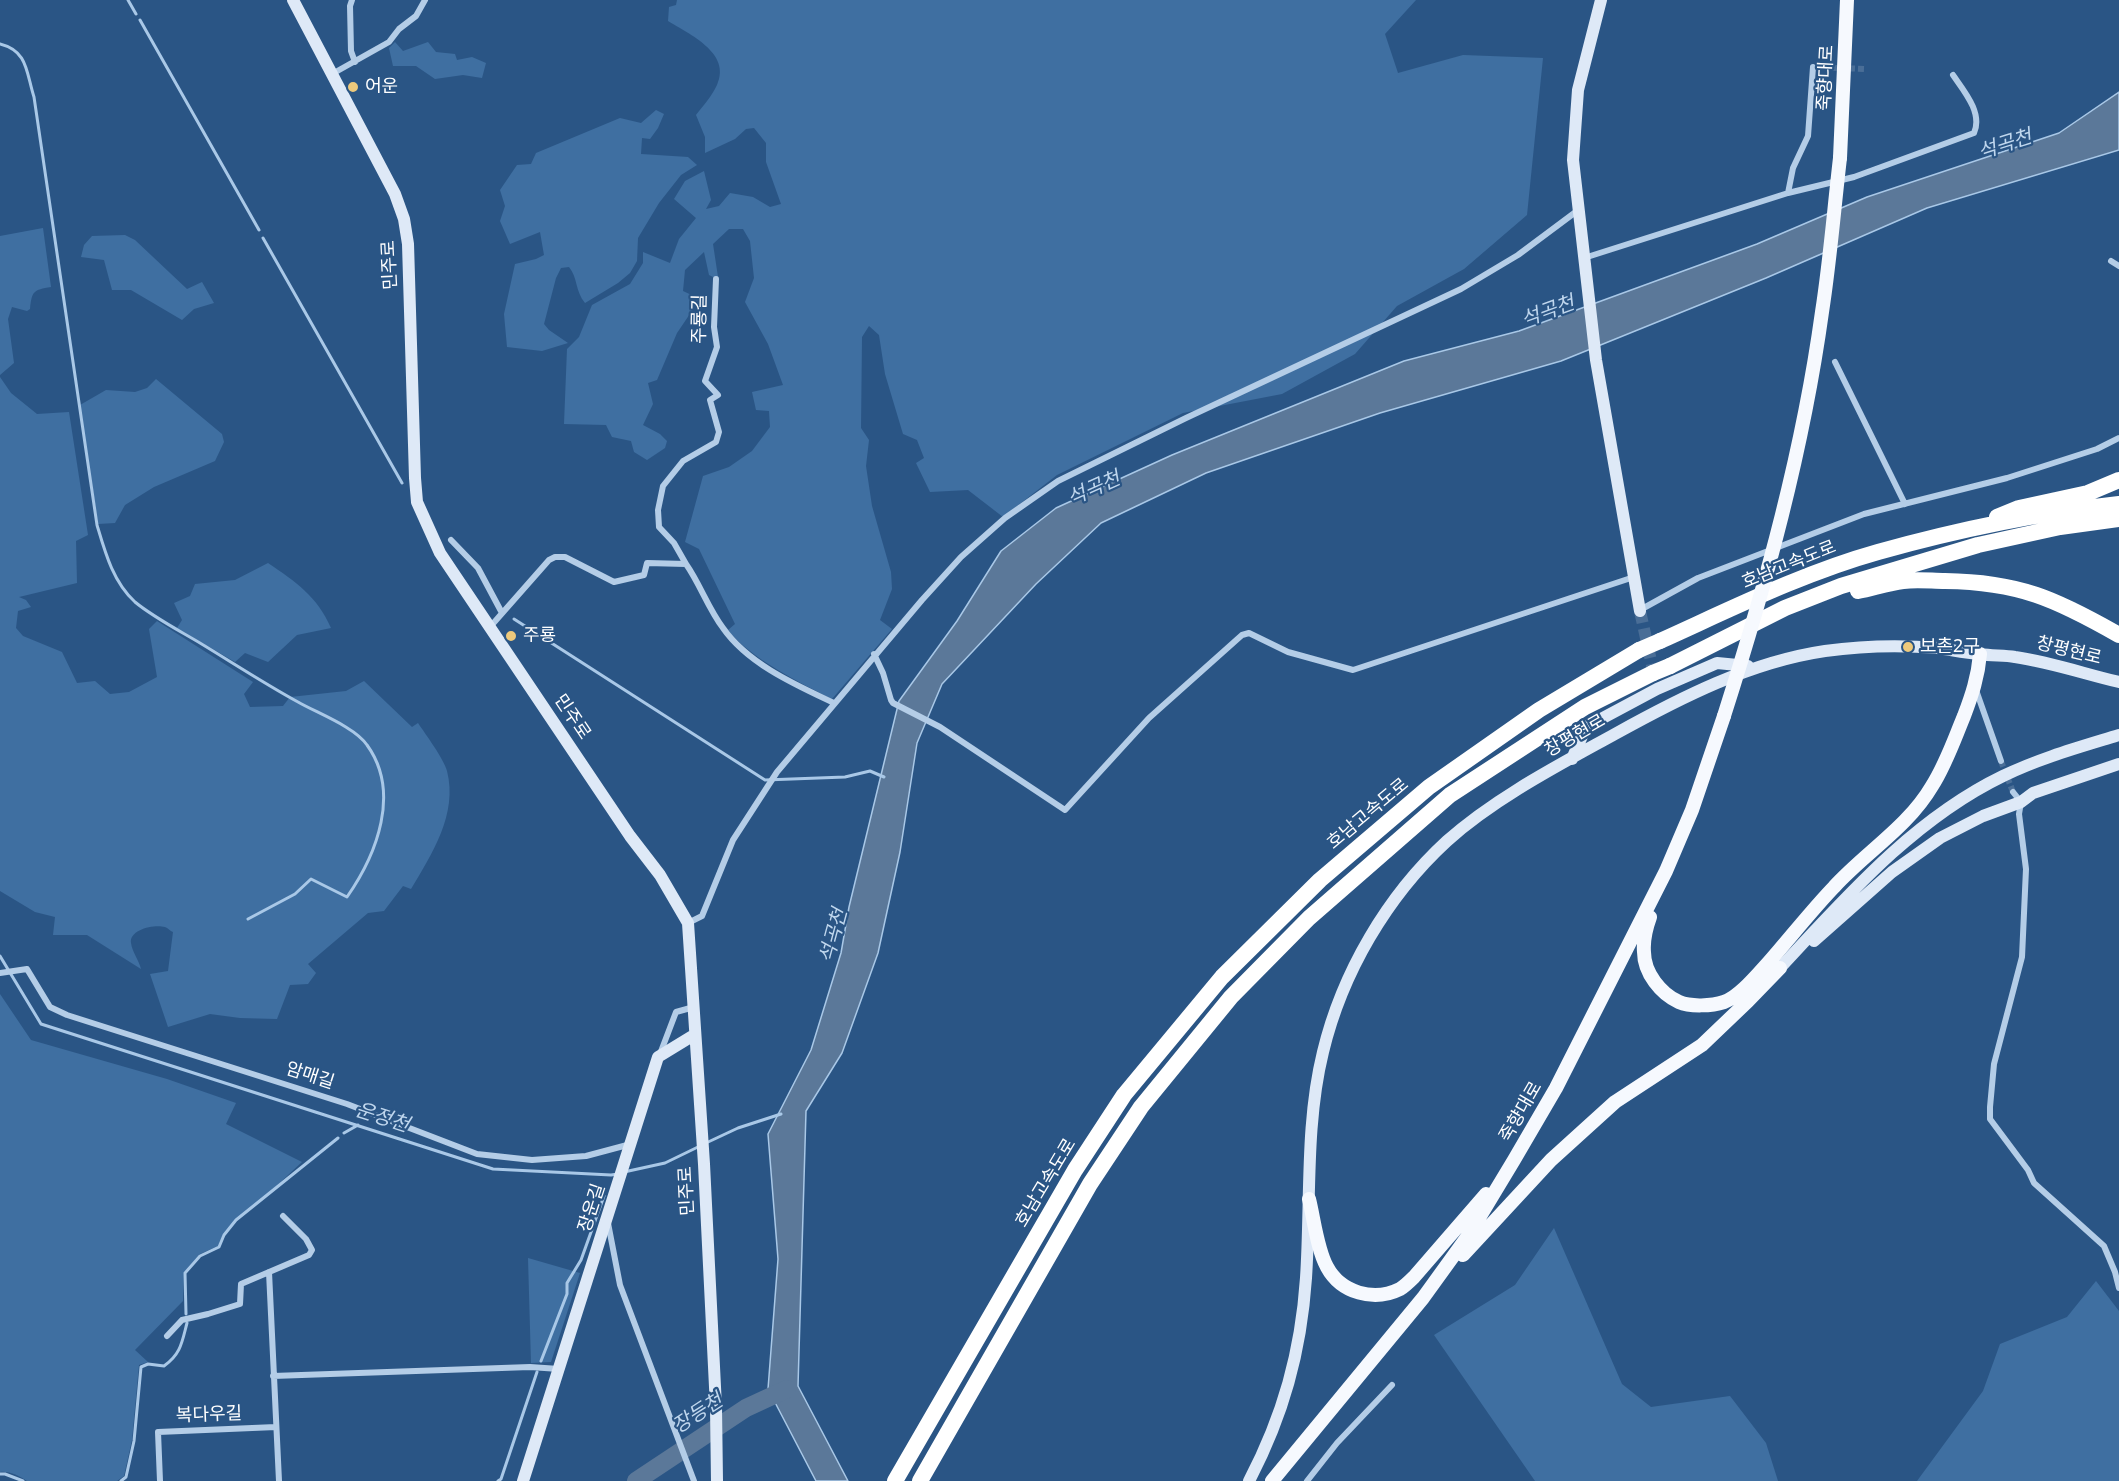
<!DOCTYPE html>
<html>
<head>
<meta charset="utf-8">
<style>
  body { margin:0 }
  canvas { display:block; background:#2a5585 }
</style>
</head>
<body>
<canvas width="2119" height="1481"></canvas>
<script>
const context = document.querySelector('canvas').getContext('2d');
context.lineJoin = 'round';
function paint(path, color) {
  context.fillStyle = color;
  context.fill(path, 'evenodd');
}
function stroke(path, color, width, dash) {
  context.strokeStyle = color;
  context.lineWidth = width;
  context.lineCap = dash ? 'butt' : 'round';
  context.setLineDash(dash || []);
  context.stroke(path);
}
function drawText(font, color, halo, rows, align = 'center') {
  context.font = font + ' "Noto Sans","Noto Sans KR",sans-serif';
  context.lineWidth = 4.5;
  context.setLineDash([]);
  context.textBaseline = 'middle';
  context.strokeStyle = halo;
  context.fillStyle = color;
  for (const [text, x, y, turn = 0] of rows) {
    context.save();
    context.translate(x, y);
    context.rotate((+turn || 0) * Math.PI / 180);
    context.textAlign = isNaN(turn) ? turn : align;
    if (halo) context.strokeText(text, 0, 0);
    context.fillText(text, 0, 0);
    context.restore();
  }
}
paint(new Path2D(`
  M677 0H1416L1385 34 1398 73 1463 55 1543 58 1527 215 1464 269 1397 306 1355 354 1282 394 1183 413 1057 475 1003 517 968 490 930 492 916 463 924 458 917 440 903 434 885 374 879 335 869 326 862 337 861 428 869 440 866 466 872 506 891 572 892 589 880 620 892 629 832 699C800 683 750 658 728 630L735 624 699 549 685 542 703 476 729 467 752 451 770 427 769 411 756 410 752 392 783 385 768 344 745 302 754 278 750 241 743 229H729L713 244 718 277H713L709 275 704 252 685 270 683 291 700 299 677 333 657 380 648 383 653 404 643 425 660 434 667 441 665 448 647 460 634 452 631 441 612 437 606 425 564 424 567 349 579 337 592 305 630 284 643 263V252L670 263 679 239 696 218 674 199 685 181 704 171 711 200 706 209 719 206 730 193 753 197 770 207 781 204 766 162V143L754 128 746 129 735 139 705 153V137L696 115C703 106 712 96 717 85 732 53 689 34 668 21L669 7 676 5Z
  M395 42 403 51 428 42 436 52 455 54 457 60 472 57 486 63 482 78 463 75 435 79 416 66H393L389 48Z
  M656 110 664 114 658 128 650 139 642 138 641 154 688 157 697 165 681 175 659 203 638 238 637 261 630 273 618 283 585 303C575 291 578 278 569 267L561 268 556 278 544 324 549 330 568 343 542 351 507 347 504 314 515 264 536 259 544 255 540 232 510 244 500 221 505 206 500 190 517 165 531 164 536 153 620 118 641 123Z
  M43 228 51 287C33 290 32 291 30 309L27 311 12 307 8 319 14 363 0 375V236Z
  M125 235 135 240 187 289 202 282 214 303 194 309 182 320 131 290H112L104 260 81 257 84 245 92 236Z
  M0 377 11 393 37 414 69 412 88 535 76 541 77 583 19 597 26 600 31 607 18 611 16 628 23 636 62 652 77 683 95 681 110 694 129 692 157 677 149 629 157 621 253 682 244 694 250 707 283 706 290 697 346 691 364 681 412 727 418 723C426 735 444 759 447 771 458 814 432 854 411 889L403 886 384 911 368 913 308 964 316 973 308 984 290 985 277 1019 240 1018 210 1014 168 1027 150 974 168 971 173 932C170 931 168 928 165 927 155 924 129 929 131 943 132 952 139 960 141 969L87 935H53L55 917 35 912 0 891Z
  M156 379 222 434 224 442 215 461 154 487 125 505 115 523 98 524 80 405 106 390 135 392 147 388Z
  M268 563C296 582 317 596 331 628L297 635 268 662 245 653 235 662 177 628 182 620 174 603 190 596 195 584 235 580Z
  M0 994 31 1040 167 1079 236 1103 226 1124 302 1162C291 1172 281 1182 270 1192 251 1209 228 1220 218 1246L200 1254 184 1272 183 1301 135 1350 148 1362 139 1365 132 1440 124 1476 117 1481H27C19 1476 10 1471 0 1472Z
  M1554 1228 1622 1384 1651 1407 1730 1396 1766 1443 1778 1481H1535L1434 1335 1515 1285Z
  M528 1258 580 1273 551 1362 531 1363Z
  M2096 1281 2119 1311V1481H1917L1983 1391 2000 1344 2067 1317Z`), '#3f6fa1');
const water = new Path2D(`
  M2119 92V150L1927 208 1766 278 1561 361 1380 413 1206 473 1101 523 1036 584 942 684 917 743 900 852 878 953 842 1053 806 1111 798 1386 848 1481H816L768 1389 778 1259 768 1134 811 1050 841 953 849 907 899 701 957 621 1001 551 1056 508 1172 455 1404 361 1519 331 1757 244 1867 197 2059 133Z`);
paint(water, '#5b7899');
stroke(water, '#a9c8e7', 1.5);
stroke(new Path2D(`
  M128 0 136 14
  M140 20 259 230
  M0 44C28 51 26 72 34 97L97 525C105 552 113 582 135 602 153 617 180 631 200 643 233 663 265 684 298 702 317 713 355 727 367 745 401 792 377 854 347 897L311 879 295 894 248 919
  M263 238 402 483
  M514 619 765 780 845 777 870 771 884 777
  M0 956 41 1024 493 1169 611 1175 618 1174
  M344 1133 358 1125
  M706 1143 738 1128 781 1114
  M624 1172 665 1163 700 1146
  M186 1314 185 1273 200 1256 219 1247 224 1235 236 1220 338 1138
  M541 1361 567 1294V1283L581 1260 604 1196
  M0 1474H5L23 1481
  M121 1481 126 1477 134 1441 141 1367 148 1364 164 1366C181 1354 182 1342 187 1323
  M498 1481 501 1479 537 1372`), '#a9c8e7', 3);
stroke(new Path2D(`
  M636 1481 746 1408 787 1389`), '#5b7899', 18);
stroke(new Path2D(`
  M1813 67 1865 69
  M2001 761 2013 792`), '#4a6e97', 6, [6, 3]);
stroke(new Path2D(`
  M1640 611 1655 679`), '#4a6e97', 12, [12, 6]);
stroke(new Path2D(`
  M352 0 350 6 351 51 355 62
  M332 74 389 42 399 29 416 16 425 0
  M1788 193 1793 168 1808 136 1813 67
  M1584 258 1788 193 1854 177 1974 133C1983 113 1964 91 1953 75
  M2111 261 2119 266
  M1835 362 1905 504
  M451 540 478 568 502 613
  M686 564 674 543 659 527 658 510 663 486 683 461 716 442 719 432 710 400 718 395 705 381 717 347 714 327 716 279
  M1640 610 1698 578 1864 514 2007 478 2097 449 2119 438
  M490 627 549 560 555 557H565L614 582 644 575 647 563 686 564C700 584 708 608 723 628 748 664 796 685 834 703
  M874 654 883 673 891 700 893 703 940 727 1065 810 1149 718 1242 635 1249 633 1288 652 1353 670 1634 577
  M1976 690 2001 761
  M2013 792 2021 802 2019 814 2026 869 2022 957 1994 1064 1990 1107V1119L2028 1170 2034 1183 2104 1246 2115 1272 2119 1288
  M688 923 702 916 733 840 777 772 922 600 961 557 1005 518 1058 481 1186 418 1461 289 1518 255 1577 211
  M0 973 27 969 50 1007 67 1015 347 1104 477 1154 532 1160 586 1156 631 1144
  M660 1054 676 1012 694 1007
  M608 1223 620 1285 694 1481
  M269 1272 279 1481
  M167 1336 182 1320 208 1314 240 1304 241 1284 309 1255 312 1250 306 1239 283 1216
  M273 1376 530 1367 559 1369
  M160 1481 158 1432 276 1427
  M1307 1481 1337 1443 1392 1385`), '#b4cde7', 6);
stroke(new Path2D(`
  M293 0 395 194 404 219 408 244 415 478 417 502 440 553 630 836 660 875 688 923 704 1164 716 1407 717 1481
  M1601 0 1578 90 1573 160 1596 360 1640 611
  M1572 759 1586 727 1657 689 1717 663 1748 666
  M1814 941 1892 872 1940 838 1983 816 2021 802 2033 793 2119 764
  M1780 968C1847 896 1914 819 2003 776 2040 758 2080 747 2119 735
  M523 1481 658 1057 694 1035
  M1249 1481C1283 1416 1301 1352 1306 1278 1311 1203 1305 1125 1323 1052 1342 973 1387 896 1447 841 1495 798 1559 765 1615 734 1680 698 1750 662 1825 651 1861 646 1901 645 1938 648 1952 650 1966 653 1980 654 1992 656 2004 655 2015 657 2050 662 2085 674 2119 682`), '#dee9f7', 12);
stroke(new Path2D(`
  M1840 158 1847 0
  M1650 917C1646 928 1643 940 1644 952 1644 973 1661 994 1679 1002 1690 1007 1712 1006 1724 1002 1739 997 1757 975 1768 963 1790 938 1811 911 1834 887 1866 852 1908 827 1932 786 1946 764 1954 740 1964 716 1972 695 1978 677 1980 654
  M1309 1199C1314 1219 1317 1249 1327 1267 1341 1293 1374 1302 1400 1289 1405 1286 1410 1281 1414 1277L1486 1194
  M1463 1255 1551 1160 1615 1102 1702 1045 1748 1001 1780 968
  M1272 1481 1423 1298 1470 1233 1514 1160 1556 1088 1666 871 1692 810 1724 716`), '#f6f9fe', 14);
stroke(new Path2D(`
  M1997 517 2019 508 2088 493 2119 480
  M1858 591C1873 588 1888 583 1903 581 1917 579 1932 581 1945 581 2019 582 2056 599 2119 635
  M1660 641C1731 609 1803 573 1878 552 1957 530 2038 513 2119 504
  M1670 666 1785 608 1841 586 1978 545 2060 527 2119 519
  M895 1481 1075 1170 1124 1095 1222 977 1320 880 1429 787 1539 710 1639 650
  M920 1481 1090 1184 1141 1107 1231 997 1309 918 1450 795 1585 707 1653 673`), '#fff', 16);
stroke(new Path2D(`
  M1724 716C1766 584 1803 450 1822 312 1830 261 1834 209 1840 158`), '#f6f9fe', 14);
stroke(new Path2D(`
  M1639 650 1660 641
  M1653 673 1670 666`), '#fff', 16);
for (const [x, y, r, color] of [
  [353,87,6,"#edc97c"],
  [511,636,6,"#edc97c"],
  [1908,647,6,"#edc97c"]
]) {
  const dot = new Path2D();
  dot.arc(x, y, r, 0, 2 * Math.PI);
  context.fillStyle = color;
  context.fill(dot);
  stroke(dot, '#2a5585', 2);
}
drawText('18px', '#fff', '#2a5585', [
  ["죽향대로",1826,78,-87],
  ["민주로",390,265,-93],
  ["주룡길",700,319,-89],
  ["호남고속도로",1789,565,-22],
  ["창평현로",2069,651,14],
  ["민주로",572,717,56],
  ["창평현로",1575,736,-30],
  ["호남고속도로",1368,814,-40],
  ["암매길",310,1076,18],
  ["죽향대로",1521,1112,-60],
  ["호남고속도로",1046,1183,-59],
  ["민주로",687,1191,-93],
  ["장운길",592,1208,-72],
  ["복다우길",209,1415,-2]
]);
drawText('18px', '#fff', '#2a5585', [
  ["어운",365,87],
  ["주룡",523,636],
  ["보촌2구",1920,647]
], 'left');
drawText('italic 20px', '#c0d7ee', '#2a5585', [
  ["석곡천",2005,145,-18],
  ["석곡천",1548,312,-20],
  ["석곡천",1094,489,-24],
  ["석곡천",834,936,-75],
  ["운정천",382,1118,18],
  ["장등천",698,1414,-33]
]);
</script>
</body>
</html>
